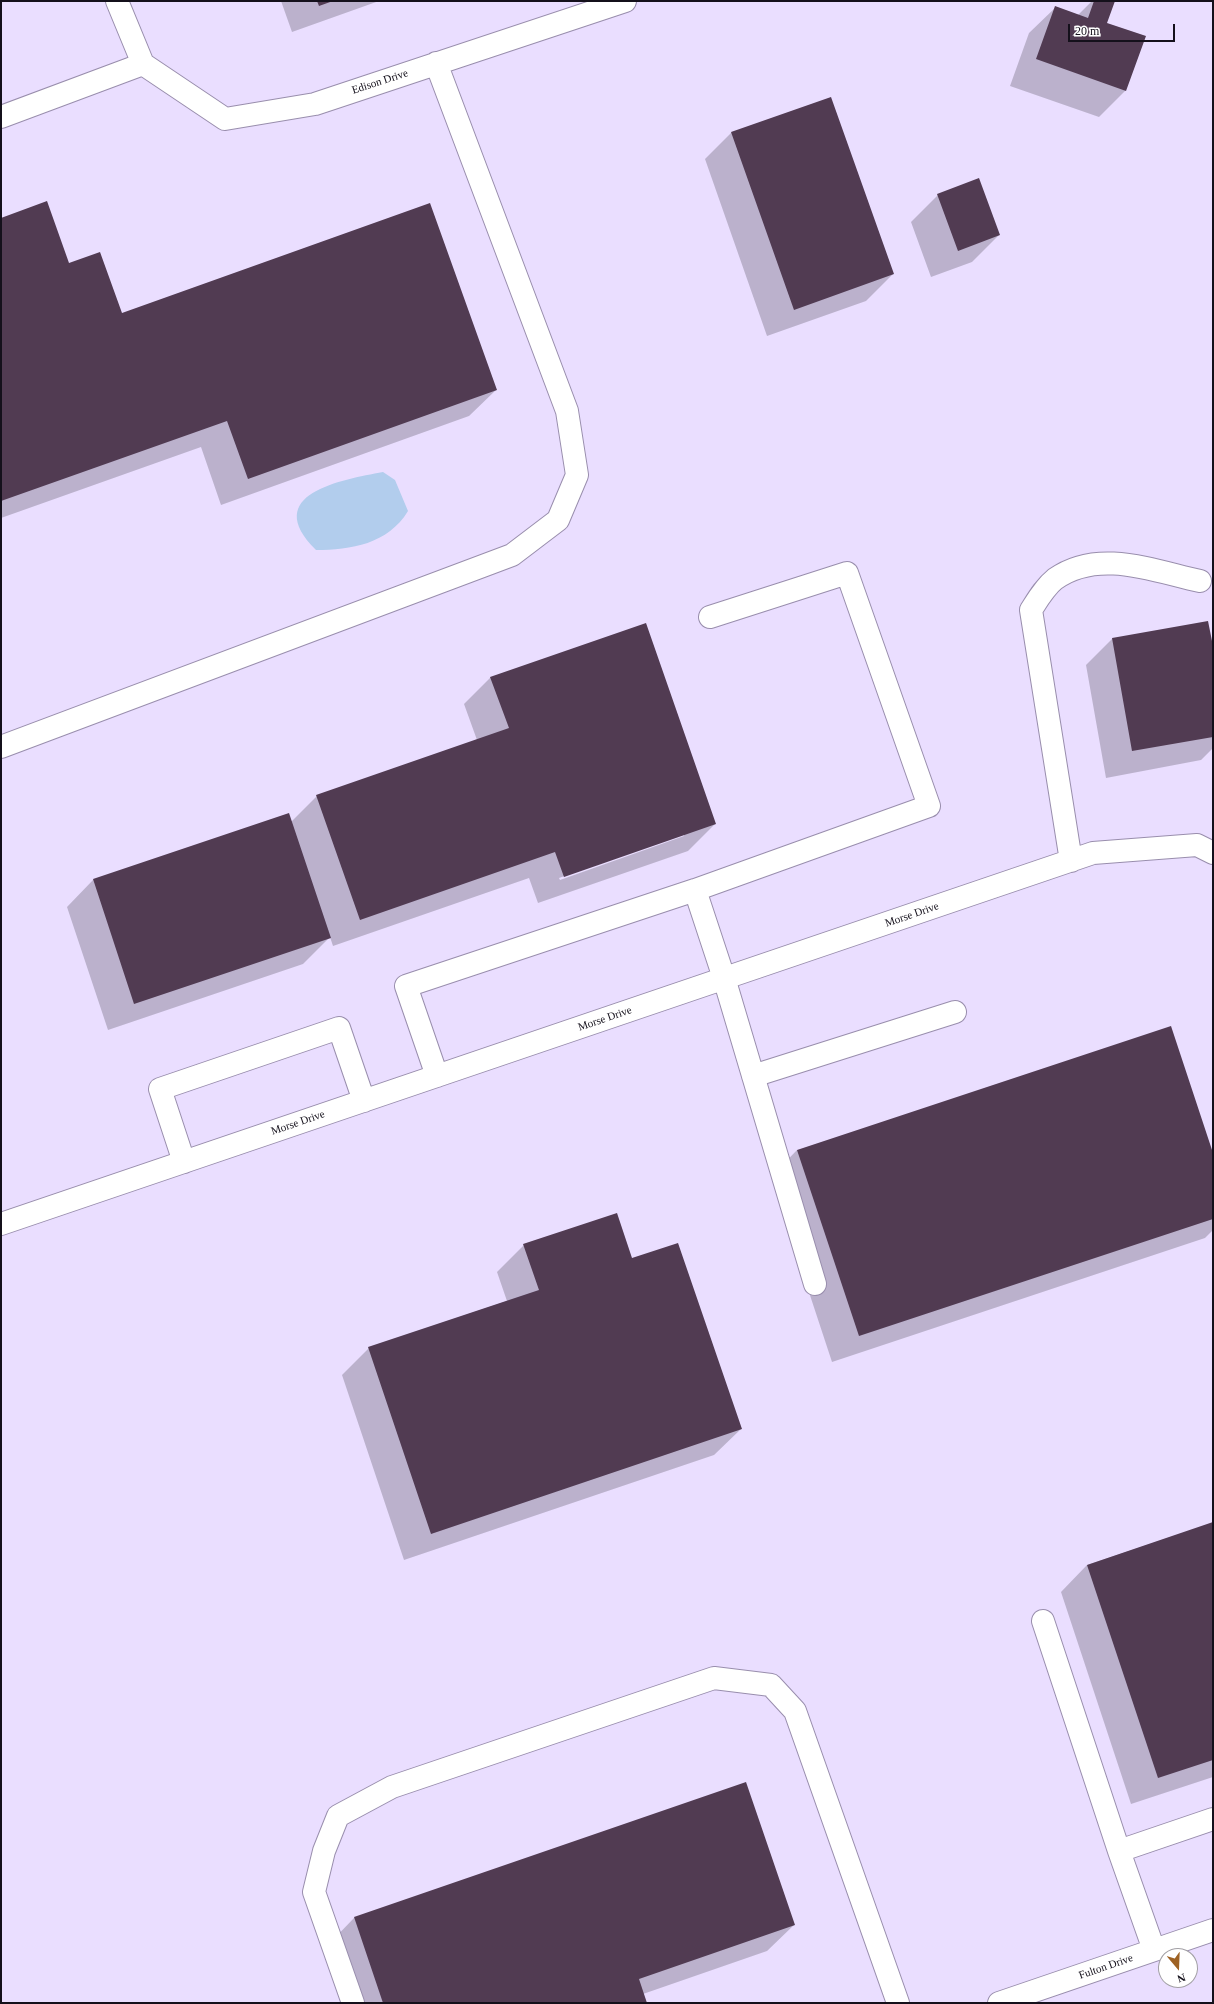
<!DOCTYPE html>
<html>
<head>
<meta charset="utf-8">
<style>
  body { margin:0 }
  #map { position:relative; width:1214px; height:2004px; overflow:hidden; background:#f0e9fd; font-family:"Times New Roman",serif }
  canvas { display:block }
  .frame { position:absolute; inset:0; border:2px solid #14101b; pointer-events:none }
  .north { position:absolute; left:1158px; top:1948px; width:40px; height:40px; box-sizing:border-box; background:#fff; border:1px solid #a19fa4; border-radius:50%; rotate:161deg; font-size:11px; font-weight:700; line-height:16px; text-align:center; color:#14101b }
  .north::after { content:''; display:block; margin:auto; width:14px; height:18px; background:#9e6224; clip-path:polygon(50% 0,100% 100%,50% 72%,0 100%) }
  .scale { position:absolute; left:1068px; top:24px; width:107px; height:18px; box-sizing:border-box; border:2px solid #14101b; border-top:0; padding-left:5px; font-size:12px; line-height:14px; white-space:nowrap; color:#14101b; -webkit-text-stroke:3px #fff; paint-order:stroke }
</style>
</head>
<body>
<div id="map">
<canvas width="1214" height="2004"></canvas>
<div class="frame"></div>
<div class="north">N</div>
<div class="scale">20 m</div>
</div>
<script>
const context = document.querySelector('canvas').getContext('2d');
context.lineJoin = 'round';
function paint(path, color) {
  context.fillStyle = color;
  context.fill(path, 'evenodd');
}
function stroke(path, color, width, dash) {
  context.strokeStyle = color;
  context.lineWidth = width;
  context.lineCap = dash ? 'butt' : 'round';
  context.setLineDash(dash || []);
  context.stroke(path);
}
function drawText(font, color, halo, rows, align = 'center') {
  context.font = font + ' "Times New Roman",serif';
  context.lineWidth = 4;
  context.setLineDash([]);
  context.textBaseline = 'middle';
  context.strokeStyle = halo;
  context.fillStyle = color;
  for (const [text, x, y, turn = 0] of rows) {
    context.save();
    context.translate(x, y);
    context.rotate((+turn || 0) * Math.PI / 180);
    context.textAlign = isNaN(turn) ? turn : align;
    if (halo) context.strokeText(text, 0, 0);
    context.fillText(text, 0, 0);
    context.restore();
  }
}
paint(new Path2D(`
  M1 1H1213V2003H1ZM1166 1956H1190V1980H1166Z`), '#eadeff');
paint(new Path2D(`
  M383 472 395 480 408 511C388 544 351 550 316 550 260 494 341 480 383 472Z`), '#b2cded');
paint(new Path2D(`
  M281 1H379L292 32Z
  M1092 1H1111L1106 24 1125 91 1099 117 1010 86 1029 33 1056 7 1078 15Z
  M830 98 893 274 866 301 767 336 705 159 731 133Z
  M938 195 999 235 972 262 931 277 911 222Z
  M1 219 69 264 122 314 496 390 469 416 221 505 201 447 1 518Z
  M1112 639 1213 651V748L1201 760 1106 778 1086 665Z
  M491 677 715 824 688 851 538 903 529 878 333 946 330 937 303 964 108 1030 67 907 93 880 291 822 317 796 477 740 464 704ZM684 834V836L560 880 559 878Z
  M797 1150 1213 1156V1230L1205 1238 832 1362 771 1177Z
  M524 1245 631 1259 741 1429 714 1455 404 1560 342 1375 369 1348 507 1301 497 1272Z
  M1213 1523V1777L1131 1804 1061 1592 1087 1565Z
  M354 1918 794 1925 767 1951 643 1994 646 2003H348L328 1945Z`), '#0003');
paint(new Path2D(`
  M317 1H333L319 6Z
  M1094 1H1115L1107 23 1146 36 1126 91 1036 59 1055 6 1088 18Z
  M831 97 894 274 794 310 731 132Z
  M979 178 1000 235 958 251 937 194Z
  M47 201 69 263 100 252 122 313 430 203 497 390 248 479 227 421 1 501V218Z
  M1208 621 1213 646V737L1132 751 1112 638Z
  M646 623 716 824 564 877 555 852 360 920 316 795 509 728 490 677Z
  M289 813 331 938 134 1004 93 879Z
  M1171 1026 1213 1153V1219L859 1336 797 1150Z
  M617 1213 632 1258 678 1243 742 1429 431 1534 368 1347 539 1290 523 1244Z
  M1213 1522V1760L1158 1778 1087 1565Z
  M746 1782 795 1925 639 1979 647 2003H383L354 1917Z`), '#513b52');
const minor = new Path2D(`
  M117 1 143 64
  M143 64 225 119 315 104 625 1
  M1 117 143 64
  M1 747 512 555 558 520 577 475 567 411 436 63
  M1071 861 1031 610C1038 599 1045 587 1055 579 1098 548 1154 571 1200 581
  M695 890 724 978 815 1284
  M437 1076 406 986 695 890 929 806 847 573 710 617
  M753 1076 955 1012
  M184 1162 160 1089 339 1028 364 1101
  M1 1224 1093 853 1197 845 1213 853
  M1043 1621 1119 1851 1213 1819
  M1119 1851 1154 1950
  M353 2003 314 1892 324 1851 338 1816 392 1787 714 1678 771 1685 795 1711 898 2003
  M999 2003 1213 1930`);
stroke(minor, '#998ead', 24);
stroke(minor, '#fff', 22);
drawText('11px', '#14101b', '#fff', [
  ["Edison Drive",380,82,-18],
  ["Morse Drive",912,915,-19],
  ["Morse Drive",605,1019,-19],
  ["Morse Drive",298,1123,-19],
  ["Fulton Drive",1106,1967,-19]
]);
</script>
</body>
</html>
